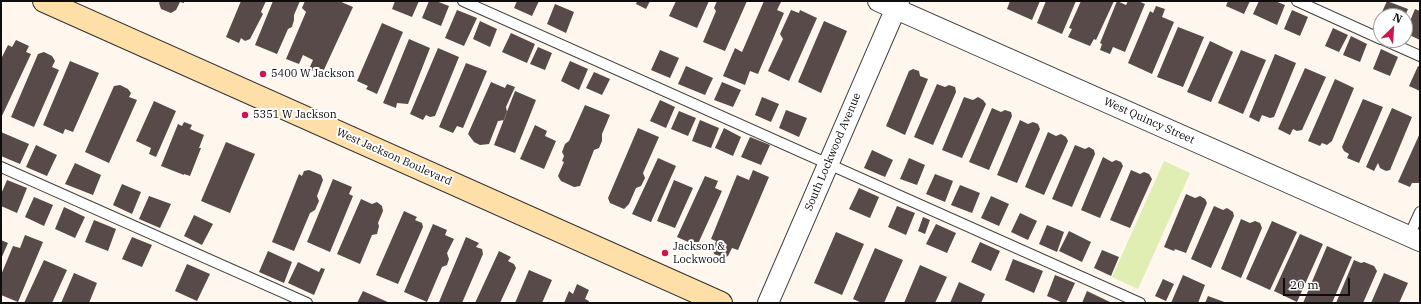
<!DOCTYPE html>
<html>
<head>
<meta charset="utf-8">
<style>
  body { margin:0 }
  #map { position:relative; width:1421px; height:304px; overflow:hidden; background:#fff7ed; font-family:"IBM Plex Serif",serif }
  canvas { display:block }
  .frame { position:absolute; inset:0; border:2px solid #0d0d0d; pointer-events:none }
  .north { position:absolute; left:1373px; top:8px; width:40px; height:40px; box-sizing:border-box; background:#fff; border:1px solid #9e9e9e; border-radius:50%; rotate:25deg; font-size:11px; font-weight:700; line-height:16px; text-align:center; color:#0d0d0d }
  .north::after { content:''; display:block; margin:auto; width:14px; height:18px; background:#ca184f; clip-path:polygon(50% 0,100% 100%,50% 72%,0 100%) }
  .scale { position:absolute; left:1283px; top:278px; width:67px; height:18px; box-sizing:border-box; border:2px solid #0d0d0d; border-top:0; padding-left:5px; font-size:12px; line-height:14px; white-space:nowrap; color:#0d0d0d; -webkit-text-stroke:3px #fff; paint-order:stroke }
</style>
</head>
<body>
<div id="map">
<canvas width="1421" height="304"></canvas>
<div class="frame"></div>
<div class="north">N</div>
<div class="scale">20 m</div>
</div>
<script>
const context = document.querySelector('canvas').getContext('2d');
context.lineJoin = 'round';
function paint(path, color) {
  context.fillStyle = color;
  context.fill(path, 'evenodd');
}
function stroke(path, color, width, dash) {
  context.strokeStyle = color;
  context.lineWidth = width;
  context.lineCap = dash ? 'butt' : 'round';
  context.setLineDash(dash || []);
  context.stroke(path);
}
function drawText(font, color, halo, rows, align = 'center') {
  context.font = font + ' "IBM Plex Serif",serif';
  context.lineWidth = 4;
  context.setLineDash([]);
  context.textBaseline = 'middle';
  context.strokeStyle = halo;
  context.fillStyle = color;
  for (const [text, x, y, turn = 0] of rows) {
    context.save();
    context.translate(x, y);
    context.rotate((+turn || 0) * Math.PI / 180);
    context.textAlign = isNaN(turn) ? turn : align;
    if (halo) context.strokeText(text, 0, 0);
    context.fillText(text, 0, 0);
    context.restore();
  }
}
paint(new Path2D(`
  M1164 161 1190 173 1138 289 1112 277Z`), '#e0edb3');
paint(new Path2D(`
  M160 1H184V3L180 2 176 10 171 13 161 9 159 3Z
  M241 1H266L261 12 263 14 250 39 245 41 241 38 239 43 226 37Z
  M273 1H300L294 15V20L292 27 288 29 277 54 255 45Z
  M305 1H339L353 7 322 74 309 69 313 60 303 55 299 64 286 59 306 12 302 8Z
  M395 1H419L412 17 392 9Z
  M429 1H436L449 6 441 26 422 18Z
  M517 1H539L532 16 514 8Z
  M637 1H650L646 9 636 4Z
  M676 1H709L697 28 669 16Z
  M717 1H747L725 51 703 42 716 11 714 8Z
  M764 1 781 2 777 10 784 13 758 74 750 71 745 85 723 76 735 48 742 52Z
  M1010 1H1040L1032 20 1007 9Z
  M1046 1H1076L1062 34 1037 23Z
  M1081 1H1114L1096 40 1094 39 1090 46 1068 37 1072 29 1069 28Z
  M1117 1 1126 5 1128 1H1138L1145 4 1125 52 1113 47 1110 54 1100 50 1102 44 1100 43Z
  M1228 1H1250L1244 14 1226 6Z
  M1259 1H1275L1285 5 1277 25 1253 14Z
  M1387 1 1408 9 1405 16H1381V24L1377 23Z
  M555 4 574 12 566 33 547 24Z
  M1156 6 1165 9 1162 17 1174 22 1152 74 1128 63 1150 11 1153 13Z
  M1415 9 1420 11V40L1405 33Z
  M457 10 477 18 464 46 445 38Z
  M791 10 799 13 800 10 817 18 789 81 768 71 783 39 780 34Z
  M1292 10 1308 17 1300 36 1284 29Z
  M480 21 497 29 490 47 473 39Z
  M824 21 847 31 821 93 798 82Z
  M382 23 403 32 377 94 366 89 368 86 357 81Z
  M1178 27 1204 37 1183 87 1157 77Z
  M1333 28 1348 35 1339 52 1325 46Z
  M511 33 535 44 527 63 502 52Z
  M1351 36 1367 44 1360 62 1343 55Z
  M409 39 430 48 408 104 397 103 396 108 383 103Z
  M16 40 29 46 26 52 31 54 1 118V59L8 45 12 47Z
  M1210 41 1233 52 1211 102 1187 92Z
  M538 47 552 53 545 70 530 64Z
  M438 48 459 57 435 116 430 117 426 115 423 120 410 114Z
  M1381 49 1398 57 1390 76 1373 69Z
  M660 50 679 58 670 78 651 70Z
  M1241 50 1266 60 1243 114 1218 103Z
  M44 52 52 56 55 61 52 67 59 70 34 127 11 117 38 54Z
  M1275 54 1296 63 1274 117 1270 118 1262 115 1259 122 1249 117Z
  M70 61 99 73 73 132 65 129 63 134 43 125Z
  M570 61 588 69 579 90 561 81Z
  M466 63 487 71 463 128 457 126 453 133 439 127Z
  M686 66 713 78 705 95 678 84Z
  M1418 66 1420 67V91L1409 86Z
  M1305 68 1326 77 1302 130 1297 131 1293 129 1290 135 1278 129Z
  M913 69 919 71 920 76 928 79 905 135 886 126 909 71Z
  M594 72 610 79 602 95 586 88Z
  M1335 79 1354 88 1332 141 1327 145 1322 143 1320 146 1308 141Z
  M491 82 505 88 507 84 515 87 506 107 507 112 504 120 498 121 489 144 480 145 474 142 468 134Z
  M722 82 741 90 733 107 714 100Z
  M937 84 945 87 949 85 955 87 956 92 933 145 914 137Z
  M120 85 128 89 131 93 129 97 137 100 109 163 85 152 114 86Z
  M515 91 536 100 515 153 494 145Z
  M762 97 779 104 771 122 755 115Z
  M964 97 973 100 978 97 983 100 986 104 962 158 942 150Z
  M1363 99 1383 107 1359 163 1347 158 1349 154 1344 151 1342 147Z
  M660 100 675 107 666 128 650 121Z
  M154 101 176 111 156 157 149 154 151 148 136 141Z
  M585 105 610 115 602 134V141L599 148 594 150 580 186 574 187 561 181 558 176 564 162 562 161 564 156 562 152 565 144 569 141Z
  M992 108 1001 112 1005 110 1011 112 1012 116 989 170 969 162Z
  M1392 108 1412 117 1390 170 1386 171 1380 168 1378 163 1374 171 1366 167Z
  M786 110 807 118 799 137 779 128Z
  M679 111 696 118 688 136 671 129Z
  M700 120 719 128 711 148 692 141Z
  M1020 120 1028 124 1033 122 1038 124 1040 129 1017 183 997 175Z
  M184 122 192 125 190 129 204 135 199 148H201L190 176 184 174V175L161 166 178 124 182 126Z
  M535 125 547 131 545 136 556 141 544 169 520 159Z
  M638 128 659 137 643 173 645 178 641 186 636 188 629 204 624 209 610 203 608 198Z
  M724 128 741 137 733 156 715 148Z
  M1 132 29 144 20 164 1 156Z
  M1048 132 1056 136 1061 134 1066 137 1068 141 1044 195 1025 187Z
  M1420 133V183H1412L1410 187 1398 182Z
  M750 137 770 145 761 165 741 157Z
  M226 142 255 154 230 213 201 201Z
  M36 145 57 155 47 176 26 167Z
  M1075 145 1085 149 1089 147 1094 150 1095 154 1072 207 1052 199Z
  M872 150 893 160 885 177 864 168Z
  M1103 157 1112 162 1116 160 1121 162 1123 166 1100 218 1081 210Z
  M658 158 676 166 651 222 632 214Z
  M909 158 925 165 917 185 900 179Z
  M75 163 101 175 93 195 65 184Z
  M309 170 321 175 323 180 317 196 319 201 315 210 310 213 294 251 272 242 299 174 302 176 304 171Z
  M753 170 769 177 738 250 732 248 728 256 724 258 714 254 713 250 716 241 711 239 737 175 749 180Z
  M1131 170 1140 174 1144 172 1149 174 1152 179 1130 228 1110 220Z
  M935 174 953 181 945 202 926 194Z
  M705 176 718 181 715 188 722 191 697 246 677 237Z
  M333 179 352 187 349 194 353 196 330 252 307 242Z
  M7 180 27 188 17 213 1 206V194Z
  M674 180 693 188 675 228 657 221Z
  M122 184 141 192 132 214 113 205Z
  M960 185 980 193 972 213 951 205Z
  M859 188 879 197 870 218 849 209Z
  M1186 194 1195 198 1200 196 1205 199 1207 203 1186 253 1175 249 1174 251 1164 247Z
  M149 196 171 204 160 228 139 219Z
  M991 196 1009 204 999 226 981 218Z
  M34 197 53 205 44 226 25 217Z
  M361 199 372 204 377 202 382 206 383 211 378 223 379 226 377 234 372 235 360 264 337 254Z
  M897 206 915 213 906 235 888 227Z
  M1214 206 1223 210 1227 208 1233 212 1234 216 1211 268 1191 259Z
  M64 207 85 217 75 238 55 229Z
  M404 211 417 217 415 220 422 223 423 227 398 284 376 275Z
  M1020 213 1037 221 1028 240 1011 232Z
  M194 215 213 224 202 245 184 236Z
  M923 217 930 220 925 234 918 231Z
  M1241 219 1250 223 1255 221 1260 223 1262 228 1241 278 1221 269Z
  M94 220 116 229 108 251 85 242Z
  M1272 221 1297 232 1270 290 1246 279Z
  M433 224 447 230 445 235 454 239 447 253 449 259 447 265 442 267 427 302 404 292Z
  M936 224 956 233 947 253 926 244Z
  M1047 225 1064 232 1057 252 1039 244Z
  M1069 231 1091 242 1082 262 1059 251Z
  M836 232 864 244 842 295 814 283Z
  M1300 234 1323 244 1297 302 1274 291Z
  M25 235 43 242 18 302 1 295V275L13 246 20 248Z
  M132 237 152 245 142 267 122 259Z
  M466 237 479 243 476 247 482 249 483 254 462 303H441L439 302Z
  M1 240 8 243 1 259Z
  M980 242 1000 251 991 271 971 262Z
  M1327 246 1352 257 1332 303H1303Z
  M875 248 903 260 884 303H862L853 299Z
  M1102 250 1119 257 1111 276 1094 268Z
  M268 251 292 262 284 283 259 272Z
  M499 251 511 257 508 261 514 264 516 268 500 303H475Z
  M1013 259 1043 271 1034 293 1005 280Z
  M44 260 67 270 52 303H24Z
  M1354 260 1361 263 1364 262 1374 266 1377 271 1363 303H1336Z
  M298 262 319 272 321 268 325 269 314 295 288 283Z
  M187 264 210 274 197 301 175 291Z
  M920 265 947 277 935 303H904Z
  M529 270 552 280 542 303H515Z
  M74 273 97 283 89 303H61Z
  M1384 273 1408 283 1399 303H1371Z
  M1055 275 1075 283 1066 303H1063L1047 296Z
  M1183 275 1205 285 1198 303H1171Z
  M1163 279 1174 284 1166 301 1155 296Z
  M959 282 985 294 981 303H950Z
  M577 284 589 290 585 299 589 301 588 303H564L569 291 573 294Z
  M363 291 390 303H357Z
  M1087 291 1112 303H1082Z
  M1208 296 1227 303H1205Z`), '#574a48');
const lane = new Path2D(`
  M463 1 1140 303
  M1297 1 1381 39
  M1384 40 1420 56
  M1 167 307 303
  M1409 236 1420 212`);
const street = new Path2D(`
  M878 1 1420 241
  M768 303 899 1`);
const secondary = new Path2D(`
  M44 1 721 303`);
stroke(lane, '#404040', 12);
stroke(street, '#404040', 22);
stroke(secondary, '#2f2f2f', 24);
stroke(lane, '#fff', 10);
stroke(street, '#fff', 20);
stroke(secondary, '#ffdfa8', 22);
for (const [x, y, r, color] of [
  [263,74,4,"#ca184f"],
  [245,115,4,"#ca184f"],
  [665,253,4,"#ca184f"]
]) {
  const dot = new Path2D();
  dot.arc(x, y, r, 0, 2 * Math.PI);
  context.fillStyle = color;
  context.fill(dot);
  stroke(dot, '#fff', 1.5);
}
drawText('11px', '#0d0d0d', '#fff', [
  ["5400 W Jackson",271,74],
  ["5351 W Jackson",253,115],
  ["Jackson &",673,247],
  ["Lockwood",673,260]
], 'left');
drawText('11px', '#0d0d0d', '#fff', [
  ["West Quincy Street",1149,121,24],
  ["South Lockwood Avenue",833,152,-67],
  ["West Jackson Boulevard",394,157,24]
]);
</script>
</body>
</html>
